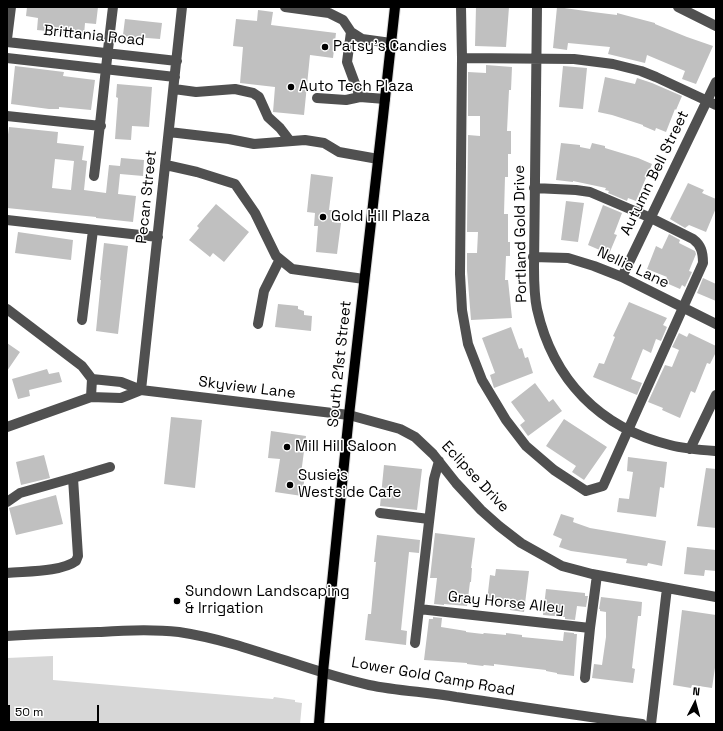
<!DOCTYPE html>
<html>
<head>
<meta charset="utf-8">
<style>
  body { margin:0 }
  #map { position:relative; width:723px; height:731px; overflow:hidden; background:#fff; font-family:"Space Grotesk",sans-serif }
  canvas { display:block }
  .frame { position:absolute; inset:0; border:8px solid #000; pointer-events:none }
  .north { position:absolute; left:675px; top:683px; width:40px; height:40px; -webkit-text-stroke:3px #fff; paint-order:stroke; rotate:6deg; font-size:11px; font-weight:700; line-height:16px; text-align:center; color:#000 }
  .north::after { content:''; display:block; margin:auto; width:14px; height:18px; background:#000; clip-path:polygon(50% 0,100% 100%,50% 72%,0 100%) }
  .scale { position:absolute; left:8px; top:705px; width:91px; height:18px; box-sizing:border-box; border:2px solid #000; border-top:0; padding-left:5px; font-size:12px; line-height:14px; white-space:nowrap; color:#000; -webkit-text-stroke:3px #fff; paint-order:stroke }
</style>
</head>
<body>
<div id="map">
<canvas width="723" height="731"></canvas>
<div class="frame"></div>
<div class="north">N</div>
<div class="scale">50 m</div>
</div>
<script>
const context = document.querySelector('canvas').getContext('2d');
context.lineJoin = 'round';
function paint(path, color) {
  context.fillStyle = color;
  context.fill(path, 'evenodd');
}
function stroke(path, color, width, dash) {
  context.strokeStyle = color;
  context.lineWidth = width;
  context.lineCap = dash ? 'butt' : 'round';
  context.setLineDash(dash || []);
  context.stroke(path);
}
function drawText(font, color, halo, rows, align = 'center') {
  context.font = font + ' "Space Grotesk",sans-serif';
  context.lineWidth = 3;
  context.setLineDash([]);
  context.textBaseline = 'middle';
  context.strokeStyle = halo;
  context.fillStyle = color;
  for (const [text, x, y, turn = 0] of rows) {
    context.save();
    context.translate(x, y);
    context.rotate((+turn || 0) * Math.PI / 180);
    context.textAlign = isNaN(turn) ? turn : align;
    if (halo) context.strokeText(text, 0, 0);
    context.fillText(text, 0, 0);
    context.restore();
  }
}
paint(new Path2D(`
  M53 656V680L273 699 274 697 295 700V702L302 703 300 724H7V658Z`), '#d7d7d7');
paint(new Path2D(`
  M27 7H98L96 24 85 23 84 35 37 30 38 18 26 16Z
  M476 7H509L506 47 475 46Z
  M557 7 593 12 617 15V13L632 17 655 23V24L687 37 713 46 696 84 682 79 685 71 647 55 645 63 608 54 610 47 568 43 567 50 553 48Z
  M258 10 273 12 271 25 336 33 333 58 310 55 304 115 273 112 275 87 240 83 243 47 233 46 236 19 257 21Z
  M125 19 162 23 160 39 134 37 133 44 122 43Z
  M486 65 512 67 511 90H509L507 131H511V154H508V177H505L504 214H508V242H510V256H506L505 280H508L512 318 471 320 467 270V253H477L478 232H467L468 135 480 136V116H468V72L486 73Z
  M15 66 64 72 63 76 95 80 91 110 59 107V109H49L11 104Z
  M563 66 587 68 583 109 559 107Z
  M605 77 635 84 637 78 652 83 682 96 676 110 675 109 666 132 656 128 655 131 643 126V125L612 115 598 112Z
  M117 84 152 87 149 127 132 126 131 140 115 139 118 98 116 97Z
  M9 127 58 132 57 143 84 146 82 160 87 161 84 190 106 193 109 165 120 166 121 158 144 160 143 176 120 174 118 194 136 196 133 222 96 218V217L7 208V142ZM55 159 74 161 71 190 52 188Z
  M561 143 580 145V147L590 149 592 143 605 146V148L638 158 652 164 636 201 628 198 627 201 608 193 609 191 605 190 606 188 573 181V182L556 180Z
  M311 174 333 177 329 210H333L332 222 341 223 337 254 316 252 318 226H314L315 213 307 212Z
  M688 183 704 190 702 193 716 199V208L706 232 689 225 685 228 670 219Z
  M566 201 584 203 578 242 561 240Z
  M216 204 249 232 224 262 213 253 210 257 189 240 199 228 197 226Z
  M603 205 622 213 614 234 617 235 609 254 588 245Z
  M18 232 73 240 71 260 15 253Z
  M669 234 680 240 679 243 695 251 696 254 689 271 692 272 685 287 682 285 680 289 664 282 667 277 647 269 656 246 662 249Z
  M104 243 128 246 118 334 96 331 101 280H100Z
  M703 278 716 284V301L697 293Z
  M629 302 667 318 663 325 667 327 661 341 656 339 651 353 643 349 631 379 642 383 637 395 593 377 599 363 604 364 615 337 613 336Z
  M278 304 298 306V309L304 311V315L312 316 311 331 275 327Z
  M511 327 519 349 522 348 525 358 528 357 533 373 494 388 490 375 495 373 482 338Z
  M679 333 687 337 689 333 716 346V352L710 364 707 363 695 393 691 391 680 418 662 410 663 408 648 402 665 365 672 367 679 350 672 347Z
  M7 343 20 352 7 371Z
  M47 369 49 374 59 372 62 382 29 390 30 396 18 399 12 379Z
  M535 383 549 402 553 399 562 411 528 436 520 425 525 421 511 402Z
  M171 417 202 420 195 488 164 484Z
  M564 419 607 447 584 480 572 472 576 466 546 446Z
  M271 431 306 436 301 474 305 475 302 496 275 492 280 459 268 458Z
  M44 455 50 478 21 485 16 462Z
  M628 457 667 462 664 488 660 487 656 517 617 512 619 498 629 499 633 472 627 471Z
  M384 465 422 469 417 510 380 506Z
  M706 468 716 469V528L697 526Z
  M56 495 63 524 16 535 9 508Z
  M561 514 574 518 573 522 590 528 666 541 662 566 648 563 647 566 626 563 627 559 571 551 559 547 562 539 553 535Z
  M435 533 475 538 471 568H472L471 582H470L467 606 444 604V605L434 604 437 578H430Z
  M377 535 420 540 419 553 409 552 401 630 407 631 406 645 365 640 368 614H371L376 562H374Z
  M687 547 716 550V571L705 570 704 576 684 574Z
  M496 569 529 571 524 612 510 610 511 604 487 601 490 575 495 576Z
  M546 589 585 593V596H588L586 607 577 606 575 620 565 619V617L543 615Z
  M601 597 642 602 641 616H638L632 668 635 669 633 683 592 678 594 664 602 665 606 637V612L600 611V609H599Z
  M682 610 716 615V661L712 688 692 685 691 688 673 685Z
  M433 617 442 618 441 627 466 631V632L483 634 484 633 506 635V633L522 635V637L563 641 564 632 574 633V634H577L574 676 557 674V673L546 671V670L494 664V666L484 665 483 666 467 664V663L424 660 429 619H433Z`), '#c0c0c0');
const major = new Path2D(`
  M319 724 323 672 349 415 383 117 395 7`);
stroke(major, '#dbdbdb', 12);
stroke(new Path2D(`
  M285 7 329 13 343 20 351 32 362 39 391 43
  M461 7 462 58 574 59 613 64 641 71 656 77 716 105
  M537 7 534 267C534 281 534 295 537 309 553 380 600 428 670 445 685 449 701 450 716 451
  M678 7 716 26
  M351 32 347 62 360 97
  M7 39 11 7
  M7 42 177 61
  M7 58 175 77
  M462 58 460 274 462 310 468 344 482 380 506 420 526 446 554 470 586 491 603 486 703 263C703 252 701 245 693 239L651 218 590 192 576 190 534 188
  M174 89 196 92 235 89 253 93 259 97 268 117 280 128 290 141
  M317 98 346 100 360 97 385 99
  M7 116 101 126
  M169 132 229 139 254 144 305 140 324 143 339 152 378 159
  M166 165 197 172 235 184 255 213 276 256 292 269 364 279
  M94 176C101 120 106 63 113 7
  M7 220 158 237
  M533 257 568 258 594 266 622 277 716 324
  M622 277 716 82
  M7 309 82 366 92 379 91 397 7 427
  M82 320 93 230
  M258 324 264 291 280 259
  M92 379 121 382 141 390 349 415 400 429 415 437 433 454 456 483 481 510 499 526 521 543 562 566 592 574 716 597
  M141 390 182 7
  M91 397 121 398 141 390
  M690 449 716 395
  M73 478 110 467
  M7 502 20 493 73 478 78 556 76 561C61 572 26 571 7 573
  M380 513 429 519
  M419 609 590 628 597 575
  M7 636C38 634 70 633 101 632 127 630 153 629 179 632 245 642 305 671 369 685 398 691 428 692 456 697 518 706 580 716 642 724
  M415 643 434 479 439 461
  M585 678 590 628
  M651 724 667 588`), '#505050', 10);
stroke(major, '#000', 10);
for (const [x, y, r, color] of [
  [325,47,4,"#000"],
  [291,87,4,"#000"],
  [323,217,4,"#000"],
  [287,447,4,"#000"],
  [290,485,4,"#000"],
  [177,601,4,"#000"]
]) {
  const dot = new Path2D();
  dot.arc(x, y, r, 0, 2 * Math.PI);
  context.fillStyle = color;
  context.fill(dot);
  stroke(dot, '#fff', 1.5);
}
drawText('15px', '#000', '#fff', [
  ["Brittania Road",94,36,6],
  ["Autumn Bell Street",655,173,-64],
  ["Pecan Street",147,197,-84],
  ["Portland Gold Drive",521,234,-91],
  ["Nellie Lane",633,268,25],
  ["South 21st Street",340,364,-84],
  ["Skyview Lane",247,388,7],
  ["Eclipse Drive",475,477,47],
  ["Gray Horse Alley",506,603,6],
  ["Lower Gold Camp Road",433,677,10]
]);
drawText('15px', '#000', '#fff', [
  ["Patsy's Candies",333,47],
  ["Auto Tech Plaza",299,87],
  ["Gold Hill Plaza",331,217],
  ["Mill Hill Saloon",295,447],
  ["Susie's",298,476],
  ["Westside Cafe",298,493],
  ["Sundown Landscaping",185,592],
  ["& Irrigation",185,609]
], 'left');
</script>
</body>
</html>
